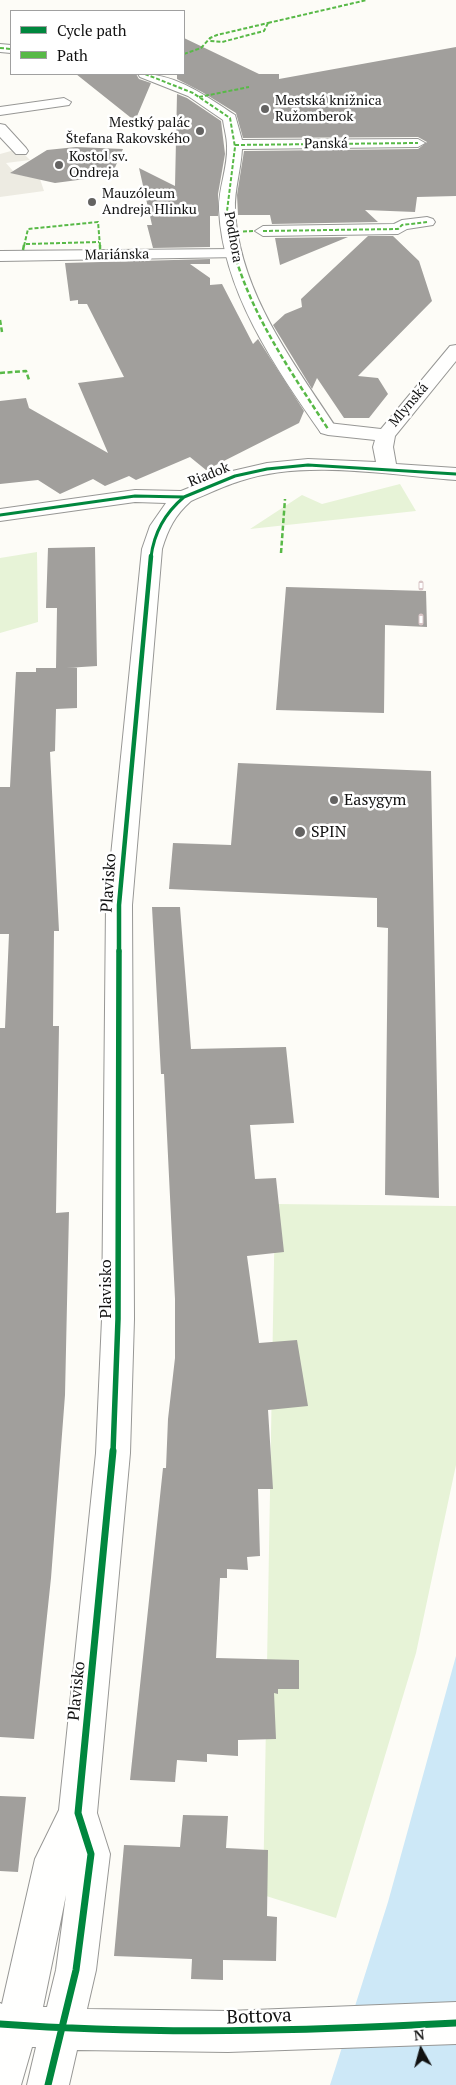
<!DOCTYPE html>
<html>
<head>
<meta charset="utf-8">
<style>
  body { margin:0 }
  #map { position:relative; width:456px; height:2085px; overflow:hidden; background:#fdfcf7; font-family:"PT Serif",serif }
  canvas { display:block }
  .legend { position:absolute; left:10px; top:10px; width:175px; height:65px; box-sizing:border-box; background:#fff; border:1px solid #a0a0a0; margin:0; padding:6px 9px; list-style:none; font-size:15px; color:#111 }
  .legend li { display:flex; align-items:center; gap:10px; height:25px }
  .legend b { width:25px; border:1px solid #a0a0a0 }
  .north { position:absolute; left:396px; top:2025px; width:50px; height:50px; -webkit-text-stroke:4px #fff; paint-order:stroke; rotate:353deg; font-size:14px; font-weight:700; line-height:20px; text-align:center; color:#111 }
  .north::after { content:''; display:block; margin:auto; width:18px; height:22px; background:#111; clip-path:polygon(50% 0,100% 100%,50% 72%,0 100%) }
</style>
</head>
<body>
<div id="map">
<canvas width="456" height="2085"></canvas>
<ul class="legend">
<li><b style="height:6px;background:#00873e"></b>Cycle path</li>
<li><b style="height:6px;background:#58b947"></b>Path</li>
</ul>
<div class="north">N</div>
</div>
<script>
const context = document.querySelector('canvas').getContext('2d');
context.lineJoin = 'round';
function paint(path, color) {
  context.fillStyle = color;
  context.fill(path, 'evenodd');
}
function stroke(path, color, width, dash) {
  context.strokeStyle = color;
  context.lineWidth = width;
  context.lineCap = dash ? 'butt' : 'round';
  context.setLineDash(dash || []);
  context.stroke(path);
}
function drawText(font, color, halo, rows, align = 'center') {
  context.font = font + ' "PT Serif",serif';
  context.lineWidth = 5;
  context.setLineDash([]);
  context.textBaseline = 'middle';
  context.strokeStyle = halo;
  context.fillStyle = color;
  for (const [text, x, y, turn = 0] of rows) {
    context.save();
    context.translate(x, y);
    context.rotate((+turn || 0) * Math.PI / 180);
    context.textAlign = isNaN(turn) ? turn : align;
    if (halo) context.strokeText(text, 0, 0);
    context.fillText(text, 0, 0);
    context.restore();
  }
}
paint(new Path2D(`
  M400 484 416 511 250 529 302 495 322 504Z
  M37 552 38 622 0 633V558Z
  M275 1204 456 1206V1465L416 1653 336 1918 263 1895Z`), '#e7f3d7');
paint(new Path2D(`
  M11 151 26 152 24 154 30 160 6 163 13 171 11 173 40 179 44 191 0 197V154Z`), '#edebe2');
paint(new Path2D(`
  M456 1656V2085H330L388 1902Z`), '#cde8f7');
paint(new Path2D(`
  M184 38 259 74H279V79L456 47V196L417 197 415 212 365 210 378 222 272 224 270 215H238L237 195 244 151 418 149 427 142 418 137 243 138 236 113 202 92 177 79V74H184Z
  M76 74H136L139 79 151 83 135 121Z
  M177 94 187 98 221 121 225 154 218 194V216H210V247L153 248 147 225H152L139 168 175 186Z
  M76 147 123 149 113 172 93 178 55 183 10 173 47 150Z
  M368 236H393L419 261 432 301 358 376 378 378 388 394 369 418H344L317 378 312 389 273 325 285 314 302 307 301 299Z
  M348 237 280 265 275 238Z
  M210 259V264H190L210 278V285L222 284 253 344 258 339 304 411 299 423 206 470 190 457 136 480 129 476 105 486 93 479 60 494 38 480 0 484V401L26 398 29 408 108 453 78 383 124 377 87 304H78V300L70 301 65 263Z
  M95 547 97 666 66 668 77 667V708L56 709 55 751 50 752 59 931H54L53 1026H59L56 1213 69 1212 65 1395 51 1578 34 1739 0 1737V1028H5L9 934H0V787H10L16 672H36V668H56L57 608H46L48 548Z
  M286 587 426 591 427 627 385 625 384 713 276 710Z
  M238 763 431 771 439 1198 385 1195 388 928 377 927V898L169 889 173 843 231 845Z
  M152 907H180L191 1049 286 1047 294 1123 250 1125 255 1179 276 1178 284 1252 247 1256 259 1343 297 1340 308 1406 268 1410 273 1489H258L260 1556 247 1557 248 1570 227 1569V1578H220L216 1658 299 1660V1689H278V1694L274 1693 276 1739 238 1740V1756L207 1754V1762L177 1760 175 1782 130 1780 163 1468H166L168 1419 175 1358V1299L166 1115 164 1074H161Z
  M0 1796 26 1797 18 1872 0 1871Z
  M183 1815 228 1816 226 1848 268 1850 267 1916 277 1917 276 1961 223 1960V1980L191 1979 192 1959 114 1956 124 1845 180 1847Z`), '#a19f9c');
const pedestrian = new Path2D(`
  M0 44 11 45V53L0 52Z
  M138 74C174 72 206 96 235 115L242 140 418 139 425 143 418 147 242 149C241 170 234 190 235 210 239 292 294 363 337 429L335 433H321C276 368 223 293 219 210 218 189 228 168 227 146 227 137 224 128 223 120L188 96 140 77Z
  M427 217 433 219 435 222 433 225 407 229 398 234 263 236 255 231 263 226 394 224 402 220Z`);
const minor = new Path2D(`
  M64 98 71 102 69 105 0 115V107Z
  M0 124 5 125 26 148 28 151 26 154H16L0 137Z
  M234 249 240 251 242 254 240 257 0 261V251Z
  M456 345V361L395 436 393 447 396 464 456 468V480C389 475 305 459 240 481 224 486 207 494 191 501 175 515 168 529 162 549L132 905 134 1319 130 1453 97 1813 110 1854 96 1970 87 2009 228 2011 456 2002V2044L228 2052 77 2050 69 2085H27L36 2047H32L21 2085H0V2003L2 2004 35 1859 59 1810 96 1453 102 1319 106 905 142 549 150 526 166 503 135 502 0 521V509L135 490 181 491 228 472 267 463 308 459 376 462 373 447 375 440 328 435 321 433 319 429 321 425 328 423 381 429 450 346ZM66 1895 56 1970 47 2007H43Z`);
stroke(pedestrian, '#979795', 2);
stroke(minor, '#979795', 2);
paint(pedestrian, '#fffffe');
paint(minor, '#fffffe');
const rail = new Path2D(`
  M421 583V588
  M421 616V623`);
stroke(rail, '#d9c6c7', 5);
stroke(rail, '#fff', 3, [9]);
stroke(new Path2D(`
  M268 23 264 31 222 42 210 41V38L217 35Z
  M268 23 367 0
  M0 48 11 49
  M184 54 201 48 210 38
  M145 74 193 93 230 118 235 147 227 211 232 246
  M199 97 249 87
  M235 145 418 143
  M263 231 398 229 402 225 427 222
  M231 232 254 231
  M26 244 99 242
  M24 246 28 229 98 222 100 246`), '#58b947', 2, [4, 2]);
stroke(new Path2D(`
  M100 245V250
  M232 245C250 314 290 370 328 429
  M23 250 24 245
  M0 320 2 332
  M0 373 26 371 29 380
  M281 553 285 499`), '#58b947', 2.5, [5, 2.5]);
stroke(new Path2D(`
  M0 515 135 496 184 497 235 476 267 469 308 465 456 474
  M151 557C154 532 165 513 184 497`), '#00873e', 3);
stroke(new Path2D(`
  M119 952V905L151 556`), '#00873e', 4.5);
stroke(new Path2D(`
  M113 1452 118 1319 119 951`), '#00873e', 5.5);
stroke(new Path2D(`
  M0 2024C152 2035 304 2031 456 2023
  M48 2085 76 1970 91 1854 78 1813 113 1451`), '#00873e', 7);
for (const [x, y, r, color] of [
  [265,109,5,"#646362"],
  [200,131,5,"#646362"],
  [59,165,5,"#646362"],
  [92,202,5,"#646362"],
  [334,800,5,"#646362"],
  [300,832,6,"#646362"]
]) {
  const dot = new Path2D();
  dot.arc(x, y, r, 0, 2 * Math.PI);
  context.fillStyle = color;
  context.fill(dot);
  stroke(dot, '#fff', 2);
}
drawText('14px', '#111', '#fff', [
  ["Mestská knižnica",275,101],
  ["Ružomberok",275,117],
  ["Mestký palác",190,123,"right"],
  ["Štefana Rakovského",190,139,"right"],
  ["Kostol sv.",69,157],
  ["Ondreja",69,173],
  ["Mauzóleum",102,194],
  ["Andreja Hlinku",102,210]
], 'left');
drawText('14px', '#111', '#fff', [
  ["Panská",326,144,-1],
  ["Podhora",233,237,80],
  ["Mariánska",117,255,-1],
  ["Mlynská",409,405,-50],
  ["Riadok",209,475,-22]
]);
drawText('16px', '#111', '#fff', [
  ["Easygym",344,800],
  ["SPIN",311,832]
], 'left');
drawText('16px', '#111', '#fff', [
  ["Plavisko",109,883,-86],
  ["Plavisko",106,1289,-90],
  ["Plavisko",77,1691,-84]
]);
drawText('19px', '#111', '#fff', [
  ["Bottova",259,2017,-2]
]);
</script>
</body>
</html>
